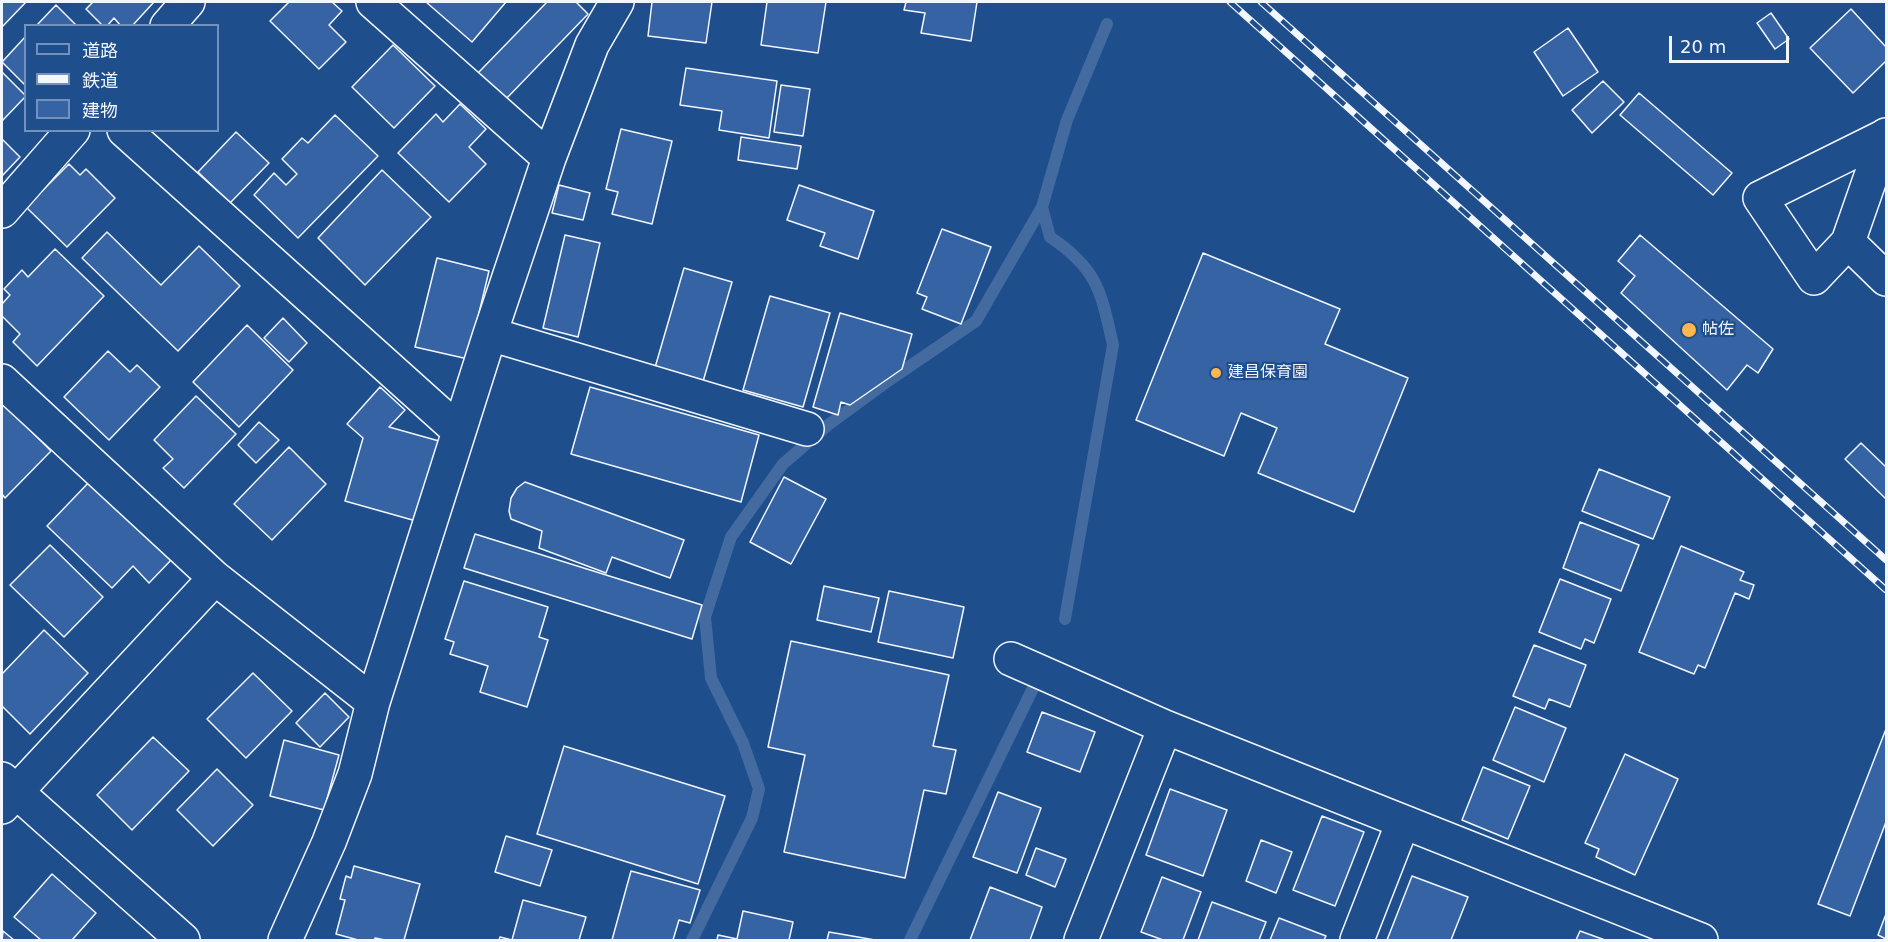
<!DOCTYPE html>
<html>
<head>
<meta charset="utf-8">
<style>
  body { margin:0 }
  #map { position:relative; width:1888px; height:942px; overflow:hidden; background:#1f4e8c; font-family:"DejaVu Sans","Noto Sans JP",sans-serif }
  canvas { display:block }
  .frame { position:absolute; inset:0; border:3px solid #f2f6ff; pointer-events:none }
  .legend { position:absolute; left:24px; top:24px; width:195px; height:108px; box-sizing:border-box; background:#1f4e8c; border:2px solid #7391ba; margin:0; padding:8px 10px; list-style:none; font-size:18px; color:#f2f6ff }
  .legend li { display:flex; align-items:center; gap:12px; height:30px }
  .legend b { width:30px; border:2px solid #7391ba }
  .scale { position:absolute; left:1669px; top:36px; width:120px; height:27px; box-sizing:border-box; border:3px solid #f2f6ff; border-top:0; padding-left:8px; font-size:18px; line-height:21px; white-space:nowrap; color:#f2f6ff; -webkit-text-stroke:4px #1f4e8c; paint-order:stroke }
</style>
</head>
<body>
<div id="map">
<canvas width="1888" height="942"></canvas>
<div class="frame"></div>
<ul class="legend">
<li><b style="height:8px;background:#1f4e8c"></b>道路</li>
<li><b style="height:8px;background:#f2f6ff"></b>鉄道</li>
<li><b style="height:16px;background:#3563a3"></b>建物</li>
</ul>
<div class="scale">20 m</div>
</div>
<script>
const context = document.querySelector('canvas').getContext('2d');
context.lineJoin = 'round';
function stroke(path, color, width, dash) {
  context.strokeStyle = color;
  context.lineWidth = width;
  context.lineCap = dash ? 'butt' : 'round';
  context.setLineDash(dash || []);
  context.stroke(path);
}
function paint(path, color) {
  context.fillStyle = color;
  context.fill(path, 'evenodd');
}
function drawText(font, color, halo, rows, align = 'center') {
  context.font = font + ' "DejaVu Sans","Noto Sans JP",sans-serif';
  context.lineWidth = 4.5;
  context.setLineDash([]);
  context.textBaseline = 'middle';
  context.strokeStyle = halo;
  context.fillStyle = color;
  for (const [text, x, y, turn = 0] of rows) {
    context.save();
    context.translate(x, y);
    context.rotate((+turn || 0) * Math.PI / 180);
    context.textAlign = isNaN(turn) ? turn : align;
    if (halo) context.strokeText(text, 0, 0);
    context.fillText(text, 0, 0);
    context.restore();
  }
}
stroke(new Path2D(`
  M1065 619 1113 345C1101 292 1098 269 1050 237L1042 207 1067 120 1107 24
  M692 940 752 818 759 789 743 743 711 678 705 617 731 537 783 464 828 425 888 381 976 321 1042 207
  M910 940 1037 680`), '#446ba0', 12);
const building = new Path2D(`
  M2 2H26L2 27Z
  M93 2H154L132 26H121L114 18 107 26H103L86 9Z
  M289 2H332L342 11 329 25 346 42 319 69 270 21Z
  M426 2H506L472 42Z
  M547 2H576L588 14 505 100 478 73Z
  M652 2H712L706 43 648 36Z
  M767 2H826L818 53 761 45Z
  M906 2H977L971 41 921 33 925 13 904 10Z
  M56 5 77 26H36Z
  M1851 9 1886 47V61L1853 93 1810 48Z
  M1771 13 1789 39 1775 49 1757 23Z
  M1568 28 1598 72 1563 96 1534 52Z
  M26 36V86L2 62Z
  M393 45 435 86 394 128 352 87Z
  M686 68 777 81 769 138 719 130 722 111 680 105Z
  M2 72 26 96 2 121Z
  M1603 81 1624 102 1592 133 1572 110Z
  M781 85 810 89 803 136 774 132Z
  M1639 93 1732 173 1713 195 1620 115Z
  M460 104 486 129 469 147 486 164 449 202 398 153 436 114 443 122Z
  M335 115 378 156 298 238 254 195 274 173 286 185 297 174 282 159 302 138 308 143Z
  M621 129 672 141 652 224 612 214 618 192 606 189Z
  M236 132 269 163 230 203 198 172Z
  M741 137 801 146 797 169 738 160Z
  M2 139 20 157 2 176Z
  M69 164 80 175 86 169 115 198 67 247 26 207Z
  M382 170 431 217 365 285 318 238Z
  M559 185 590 193 583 220 552 213Z
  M799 185 874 211 858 259 820 246 825 233 787 220Z
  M942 229 991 247 961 324 922 309 927 297 917 293Z
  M107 232 161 285 199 246 240 286 178 351 82 258Z
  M565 235 600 243 578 337 543 328Z
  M1640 235 1773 349 1758 373 1747 365 1727 390 1621 293 1635 276 1618 261Z
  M55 249 104 296 37 366 13 342 20 334 2 316V304L10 295 4 289 22 270 28 277Z
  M1203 253 1340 309 1325 344 1408 378 1354 512 1258 473 1277 428 1241 413 1224 456 1136 420Z
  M437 258 489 271 468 359 415 347Z
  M684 268 732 282 702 385 654 371Z
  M770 296 830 313 803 407 743 390Z
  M840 313 912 334 902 369 850 405 841 402 838 415 813 407Z
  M283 318 307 343 289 362 264 338Z
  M247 325 293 370 239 427 193 382Z
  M108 351 130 372 137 365 160 387 109 440 64 397Z
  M380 387 405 410 389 427 439 441 416 521 345 501 363 438 347 424Z
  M590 387 759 435 741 502 571 454Z
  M196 396 236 434 184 488 163 468 173 459 154 440Z
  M2 402 51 451 5 498 2 494Z
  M259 422 279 440 256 463 238 445Z
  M1861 443 1886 467V499L1845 459Z
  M289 447 326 484 272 540 234 504Z
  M1599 469 1670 497 1653 539 1582 511Z
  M784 477 826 499 791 564 750 542Z
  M92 479 173 558 149 583 133 566 112 588 47 526Z
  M525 482 684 540 670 578 612 557 606 573 539 548 542 531 511 519 509 511 511 498 517 488Z
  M1580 522 1639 545 1621 591 1563 568Z
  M475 534 702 605 692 639 464 568Z
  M50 545 103 597 64 637 10 585Z
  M1681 546 1744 572 1740 580 1754 585 1749 599 1735 593 1705 668 1698 665 1694 674 1639 652Z
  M1560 579 1611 599 1594 643 1585 639 1581 649 1539 632Z
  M464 581 548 607 539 637 548 640 527 707 480 692 488 666 450 654 454 642 445 639Z
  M824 586 879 598 871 632 817 620Z
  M889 591 964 607 953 658 878 642Z
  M44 630 88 673 30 734 2 706V674Z
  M791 641 949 675 933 746 956 750 946 794 924 790 905 878 784 852 805 755 768 747Z
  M1534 645 1586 665 1570 707 1549 699 1545 709 1513 696Z
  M253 673 292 711 246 758 207 719Z
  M325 693 349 717 320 747 296 723Z
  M1515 707 1566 728 1544 782 1493 760Z
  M1042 712 1095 732 1080 772 1027 752Z
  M1886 729V822L1850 916 1818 904Z
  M153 737 189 771 132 830 97 795Z
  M284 740 339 755 324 810 270 796Z
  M564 746 725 796 698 884 537 834Z
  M1625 754 1678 779 1635 875 1596 857 1599 849 1585 843Z
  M1483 767 1530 786 1508 839 1462 820Z
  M217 769 253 805 213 846 177 810Z
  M1170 789 1227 810 1203 876 1146 855Z
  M998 792 1041 808 1017 873 973 857Z
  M1322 816 1364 832 1335 906 1293 890Z
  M506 836 552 850 540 886 495 872Z
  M1261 840 1292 852 1276 893 1246 881Z
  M1036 848 1066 859 1055 887 1026 875Z
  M354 866 420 884 404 940H385L375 938 374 940H358L336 934 345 900 340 899 346 876 351 878Z
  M631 871 700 890 690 923 679 920 673 940H612Z
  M52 874 96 913 72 940H41L14 917Z
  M1412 876 1468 897 1451 940H1387Z
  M1162 877 1201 892 1183 940H1163L1141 932Z
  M990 887 1042 907 1030 940H970Z
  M523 900 586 917 579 940H499L500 937 512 940Z
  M1212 902 1266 922 1259 940H1198Z
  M743 911 793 922 789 940H717L718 935 737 939Z
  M1886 914V939L1878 935Z
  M1279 918 1326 936 1324 940H1270Z
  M3 931 14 940H2Z
  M1580 931 1605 940H1576Z
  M829 932 875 940H827Z`);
paint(building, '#3563a3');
stroke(building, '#f2f6ff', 1.5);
const street = new Path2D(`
  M373 2 549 158
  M167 26 188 2
  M124 130 459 431
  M1885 136 1848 242 1814 278 1760 198Z
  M2 211 73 130
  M1848 242 1886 279
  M490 334 807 429
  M2 381 215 578 373 702
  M1011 659 1165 727 1701 940
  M2 807 215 578
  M285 940 329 842 355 774 373 702 490 334 549 158 592 45 617 2
  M1081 940 1165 727
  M1357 940 1403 822`);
const secondary = new Path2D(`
  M1885 136 1886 135
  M2 779 183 940`);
stroke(street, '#f2f6ff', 36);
stroke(secondary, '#f2f6ff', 36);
stroke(street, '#1f4e8c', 33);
stroke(secondary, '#1f4e8c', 33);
const rail = new Path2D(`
  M1230 2 1886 590
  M1261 2 1886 560`);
stroke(rail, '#f2f6ff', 7);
stroke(rail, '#1f4e8c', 4.5, [14]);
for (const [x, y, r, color] of [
  [1689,330,8,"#ffb74d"],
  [1216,373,6,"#ffb74d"]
]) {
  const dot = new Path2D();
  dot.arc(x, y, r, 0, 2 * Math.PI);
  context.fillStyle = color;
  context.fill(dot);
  stroke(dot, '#1f4e8c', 2);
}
drawText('16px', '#f2f6ff', '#1f4e8c', [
  ["帖佐",1702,330],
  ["建昌保育園",1228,373]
], 'left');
</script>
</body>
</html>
